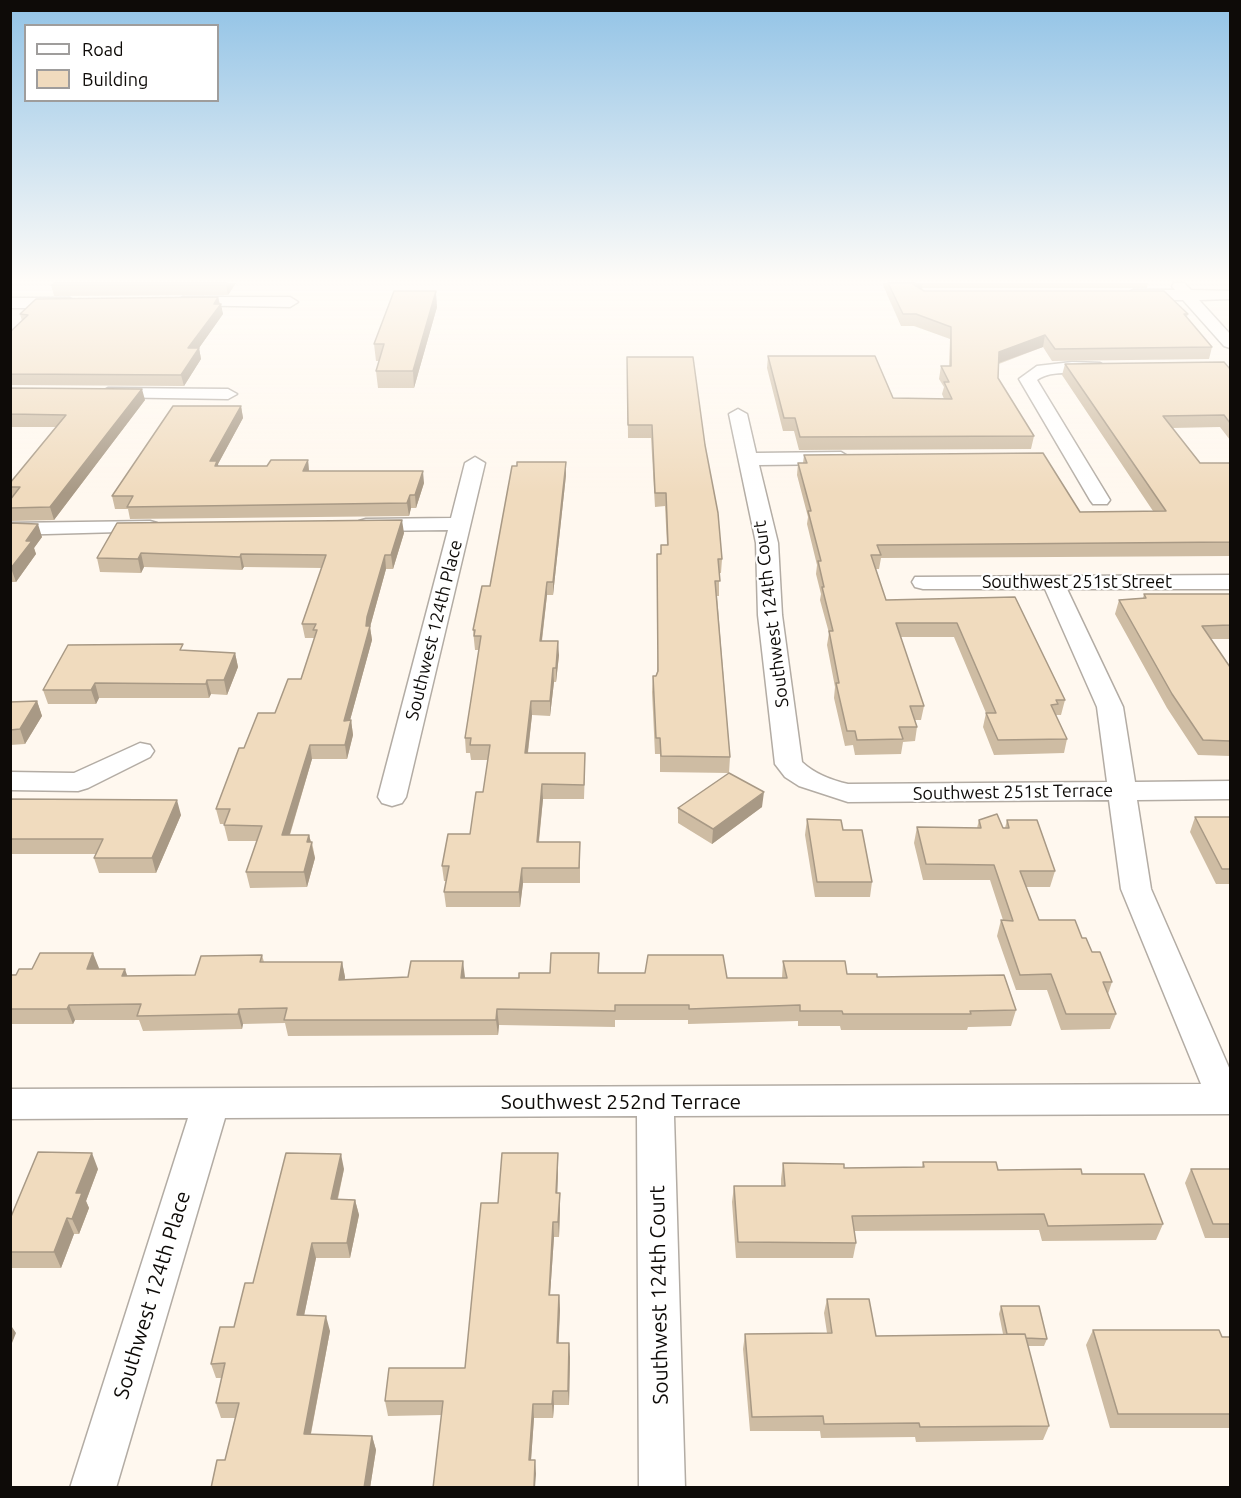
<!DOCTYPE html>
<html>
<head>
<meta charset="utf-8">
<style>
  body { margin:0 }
  #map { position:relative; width:1241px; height:1498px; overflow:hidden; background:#fff8ef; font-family:Ubuntu,sans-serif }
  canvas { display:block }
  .frame { position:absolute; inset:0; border:12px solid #0e0b08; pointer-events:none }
  .legend { position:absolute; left:24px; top:24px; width:195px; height:78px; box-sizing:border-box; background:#fff; border:2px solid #9f9d9c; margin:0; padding:8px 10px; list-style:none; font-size:18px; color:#0e0b08 }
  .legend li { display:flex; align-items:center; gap:12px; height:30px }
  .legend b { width:30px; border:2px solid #9f9d9c }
</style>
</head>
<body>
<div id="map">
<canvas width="1241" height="1498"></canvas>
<div class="frame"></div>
<ul class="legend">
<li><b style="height:8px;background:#fff"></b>Road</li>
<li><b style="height:16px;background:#f0dbbe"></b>Building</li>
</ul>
</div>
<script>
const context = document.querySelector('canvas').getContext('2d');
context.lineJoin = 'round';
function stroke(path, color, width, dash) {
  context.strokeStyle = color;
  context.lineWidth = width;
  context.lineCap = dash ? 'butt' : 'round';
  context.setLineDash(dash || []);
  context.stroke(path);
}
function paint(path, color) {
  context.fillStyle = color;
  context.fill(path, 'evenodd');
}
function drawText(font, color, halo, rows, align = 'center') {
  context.font = font + ' Ubuntu,sans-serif';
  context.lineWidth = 4.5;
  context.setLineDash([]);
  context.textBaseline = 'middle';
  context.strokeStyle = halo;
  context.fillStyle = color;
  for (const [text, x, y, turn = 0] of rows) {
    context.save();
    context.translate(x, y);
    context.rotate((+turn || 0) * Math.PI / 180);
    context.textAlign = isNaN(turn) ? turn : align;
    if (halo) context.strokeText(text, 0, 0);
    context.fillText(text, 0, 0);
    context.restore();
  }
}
const minor = new Path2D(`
  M1174 283H1184L1191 290 1230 291V299L1199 300 1230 334V348L1224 346 1183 300H1133L1125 295 1133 290H1175L1172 286Z
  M183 297H290L298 302 290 307 178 305 175 302Z
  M10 298H70L78 303 70 308H10Z
  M1072 362 1100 363 1109 368C1098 381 1057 365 1037 380L1110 500 1107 504H1093L1090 500 1019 379 1037 366Z
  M108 388 228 389 237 394 228 399 102 397 99 393Z
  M738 409 747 414 756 453 841 452 851 458 841 464 759 465 778 543 782 615 802 762C815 774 831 780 848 784L1107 782 1097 707 1045 589H923L915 587 912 582 915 577 1230 575V589H1067L1123 707 1135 782 1230 781V799L1137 800 1151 889 1230 1070V1114L674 1116 685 1488H639L637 1116 225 1118 116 1488H70L188 1118 10 1119V1089L1201 1084 1121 889 1109 800 848 802 799 786 785 777 775 764 758 615 756 543 729 414Z
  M475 457 485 463 406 797 402 803 392 806 382 803 378 797 448 530 366 531 359 529 355 525 359 521 366 519 451 518 465 463Z
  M150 521 157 523 161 527 157 531 10 535V523Z
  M140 743 150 745 154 751 150 757 88 788 78 791 10 790V772L74 773Z`);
stroke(minor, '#b3aca4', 3);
paint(minor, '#fff');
paint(new Path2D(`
  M54 283H236L228 295 54 296 51 285Z
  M882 283H1148L1147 288H922L921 289 924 291 1188 314 1187 317 1212 347 1209 359 1052 361 1043 347 999 364 998 378 1034 436 1031 449 799 450 794 431H783L767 368 768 356 893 398 944 399 942 394 944 387 939 379 941 366H949L950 339 914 326H901Z
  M218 297 223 314 199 348 201 359 184 386 10 385V332L22 321 20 314Z
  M437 307 414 388H378L376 371 379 361H376L374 344Z
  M627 357 705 445 722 559 721 573H719V596H717L730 757 729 773 660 772V754H655L652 692 653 676H656L657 672 661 554 667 545 665 506 655 507 651 438H628Z
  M1065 364 1230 369V440L1220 427 1172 428 1200 463H1230V556L881 558 879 569H876L886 600 1015 597 1065 700 1061 715H1056L1067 739 1064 753 994 755 983 727 986 713 954 637H900L924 706 921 720H915L917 727 915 741 903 742 901 754 855 755 853 745 845 746 834 698 835 687 827 645 829 633 820 600 821 594 816 574 817 565 807 524 808 517 797 475 798 463H803L804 455 1080 512 1153 511 1062 375Z
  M10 388 145 400 54 520 10 521V483L56 427H10Z
  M241 406 243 418 218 464V466H267L308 460 309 471 424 483 416 508H411L409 516 130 519 128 509H115L112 496Z
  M566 462V475L553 595H547L542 641 559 655 556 682H554L550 716 532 715 528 753 585 768 584 799H543L539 842H580V883H523L520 907H446L444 892 446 881H444L442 866 470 834 483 792 488 760H471L470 753H466L465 738 479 650H475L473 630Z
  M10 523 42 537 34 548 36 554 16 582H10Z
  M117 523 404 533 393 569H386L370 627 372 640 350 720H351L353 735 347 759H312L290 835H309L311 842H312L315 858 307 887 250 888 246 872 257 841H228L224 825 225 824H220L216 809 244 748 275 713 301 679 315 638H305L302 624 322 568 244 567 242 570 144 567 141 573 100 572 97 558Z
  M1144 594H1230V639H1211L1230 667V756L1198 755 1167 708 1115 614 1119 600 1143 598Z
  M184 651 235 653 238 667 227 695 211 694 209 698H99L96 704H48L43 690Z
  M37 701 42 716 25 744 10 745V702Z
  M10 799 181 815 156 873H99L94 858 96 854H10Z
  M762 807 712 844 678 823V808Z
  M1195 817H1230V884H1216L1190 832Z
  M807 819 843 830 872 882 870 897H815L805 835Z
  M979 820 1005 828 1007 820 1055 871 1050 887H1026L1039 920 1082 938 1112 982 1108 994 1116 1014 1110 1029 1061 1030 1047 990H1016L997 936 1001 920H1003L990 880H923L914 843 917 827 977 828Z
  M262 955 264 962H342L345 977V980L519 978 599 973 727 978H782L783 961 847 974 877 977 1016 1010 1011 1026 968 1027 967 1030H841L840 1026H798V1021L688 1024V1020H615V1027L499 1025 498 1035 288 1036 285 1023 243 1024 242 1029 143 1031 139 1020H75L73 1024H10V975L99 968V969L127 976 195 975Z
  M558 1153V1168L557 1193 560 1208 559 1237H554L550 1295H559L560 1310 558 1343 570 1357 569 1405H554L553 1418H534L531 1460 536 1474 441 1415 388 1416 385 1401 465 1368 498 1203Z
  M923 1162 998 1170 1082 1174 1163 1224 1156 1240 1042 1241 1039 1230 854 1231 856 1243 853 1258H736L732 1202 734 1186H781V1179L783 1163 844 1168 922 1167Z
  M98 1169 86 1201 89 1208 79 1234H74L61 1268H10V1219Z
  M344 1169 338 1199 355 1200 359 1215 350 1258H316L304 1316 330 1331 311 1434 372 1436 376 1450 370 1488H211L225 1460 235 1418H221L216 1403 222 1378H216L211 1364 234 1327 253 1283Z
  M1191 1169H1230V1238H1205L1185 1183Z
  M827 1299 876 1336 1003 1334 999 1314 1001 1306 1047 1339 1044 1346H1028L1049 1426 1043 1440 916 1442 915 1437 821 1438 820 1431H750L743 1349 745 1334 827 1333 824 1313Z
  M1093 1330 1230 1337V1428H1110L1086 1345Z`), '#cebca3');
paint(new Path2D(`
  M227 283H236L228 295 226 285Z
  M915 283H923L922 288 912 296 913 284Z
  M436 291 437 307 414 388 413 371Z
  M218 297 220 306 221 304 223 314 199 348 201 359 184 386 181 375 188 348Z
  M1045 335 1043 347 996 364 999 352Z
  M142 389 145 400 54 520 50 507Z
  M241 406 243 418 218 464 220 474 210 461Z
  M308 460 309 472 303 471Z
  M566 462V475L553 595V582Z
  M423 471 424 483 416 508 415 495Z
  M410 495 411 508 409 516 407 503Z
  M402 520 404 533 393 569 391 555Z
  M38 524 42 537 34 548 36 554 16 582 11 568 26 541Z
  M141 553 144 567 141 573 138 559Z
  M241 554 244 567 242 570 240 557Z
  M385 555 386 569 370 627 372 640 346 735 344 721 367 617Z
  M547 582V595L540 655V641Z
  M558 641 559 655 556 682V668Z
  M235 653 238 667 227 695 224 680Z
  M553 668 554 682 550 716V701Z
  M207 680 211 694 209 698 206 684Z
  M95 683 99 698 96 704 91 690Z
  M37 701 42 716 25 744 20 729Z
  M531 701 532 715 526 767 525 753Z
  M351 720 353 735 347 759 345 745Z
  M310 745 312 759 285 850 282 835Z
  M542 784 543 799 537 857V842Z
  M764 792 762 807 712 844 713 829Z
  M177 800 181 815 156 873 152 858Z
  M309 835 315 858 307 887 304 872 307 842Z
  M522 868 523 883 520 907 519 892Z
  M93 953 99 968 92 984 87 969Z
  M463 961 465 977 463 994 461 978Z
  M342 962 345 977 342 996 339 980Z
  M125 969 130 984 122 976Z
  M69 1005 75 1020 73 1024 67 1009Z
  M239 1009 243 1024 242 1029 238 1014Z
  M497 1009 499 1025 498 1035 496 1020Z
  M92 1153 98 1169 86 1201 89 1208 79 1234 72 1219 76 1193Z
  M558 1153V1168L557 1208 556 1193Z
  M341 1154 344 1169 334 1214 331 1199Z
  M560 1193V1208L559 1237 558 1222Z
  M355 1200 359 1215 350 1258 347 1243Z
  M67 1218 74 1234 61 1268 54 1252Z
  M553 1222 554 1237 549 1310V1295Z
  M312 1243 316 1258 301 1330 297 1315Z
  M559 1295 560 1310 558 1358 557 1343Z
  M326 1316 330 1331 308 1448 304 1434Z
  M10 1324 16 1333 10 1348Z
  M569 1343 570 1357 569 1405 568 1391Z
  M553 1391 554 1405 553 1418 552 1404Z
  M533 1404 534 1418 530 1474 529 1460Z
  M372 1436 376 1450 370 1488H364Z
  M535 1460 536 1474 535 1488H534Z`), '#a89985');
const building = new Path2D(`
  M54 283H227L226 285H51Z
  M888 283H915L913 284 924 291H1164L1188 314H1184L1212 347 1055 349 1045 335 999 352 998 378 1034 436 800 437 795 418H784L768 356H875L893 398 952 399 944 382H949L941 366H951V327L916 314H903Z
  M394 291H436L413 371H376L384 344H374Z
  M218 297 214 304H221L188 348H199L181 375 10 374V332L28 315 20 314 36 299Z
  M627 357H693L705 445 718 513 722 559H718L720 581H715L730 757 661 756 660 738H656L653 676H656L658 671 657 554H661V545H668L666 493H655L652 425H628Z
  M1224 362 1230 369V423L1224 415 1163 416 1200 463H1230V542L877 545 881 555H871L886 600 1015 597 1065 700H1056L1058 704 1051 705 1067 739 998 740 986 713H996L957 623H896L924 706H910L917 727H899L903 739 857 740 855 731H847L836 683H839L829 631H833L822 587H824L818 561H821L808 511H811L798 463H807L804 455 1043 453 1080 512 1166 511 1065 364Z
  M10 388 142 389 50 507 10 508V500L20 487H10V483L66 415 10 414Z
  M173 406H241L210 461H217L215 466H267L271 460H308L303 471H423L415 495H410L407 503 127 507 133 496H112Z
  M517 462H566L553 582H547L540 641H558L556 668H553L550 701H531L525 753H585L584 785 542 784 537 842H580L579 868H522L519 892H444L449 866H442L448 834H470L476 792H483L490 745H470L471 738H465L481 636H474L475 630H473L482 586H490L512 466H517Z
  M402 520 391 555H385L367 617 366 626H370L344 721 351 720 345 745H310L282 835H309L307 842H312L304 872H246L262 826 224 825 230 809H216L239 748H244L258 713H275L288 679H301L317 630H313L316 624H302L326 555 241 554 240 557 141 553 138 559 97 558 117 523Z
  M10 523 38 524 26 541H32L11 568Z
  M1144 594H1230V625L1202 626 1230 667V741L1203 740 1172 694 1119 600 1146 598Z
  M183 644 180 650 235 653 224 680H207L206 684 95 683 91 690H43L68 645Z
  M37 701 20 729 10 730V702Z
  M729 773 764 792 713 829 678 808Z
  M10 799 177 800 152 858H94L103 839H10Z
  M997 814 1003 828H1009L1007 820H1037L1055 871H1020L1039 920H1075L1082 938H1086L1092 952H1100L1112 982H1103L1116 1014H1066L1051 974 1020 975 1001 920 1013 921 994 865 926 864 917 827 981 828 979 820Z
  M1195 817H1230V869H1222Z
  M807 819 841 820 843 830H862L872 882H817Z
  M40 953H93L87 969H125L122 976 195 975 201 956 262 955 260 962H342L339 980 408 977 411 961H463L461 978H519V973H550L551 953H599L598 973H645L648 955H723L727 978H787L783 961H845L847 974H877V977L1004 975 1016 1010 970 1011 971 1014H843L842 1011H800V1005L689 1009V1005H615V1011L497 1009 496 1020H284L287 1008 239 1009 238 1014 137 1016 141 1004 69 1005 67 1009H10V975H16L19 969H32Z
  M38 1152 92 1153 76 1193H82L72 1219 67 1218 54 1252H10V1219Z
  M286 1153 341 1154 331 1199 355 1200 347 1243H312L297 1315 326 1316 304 1434 372 1436 364 1488H211L217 1460H225L239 1403H216L225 1363 211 1364 220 1327H234L245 1283H253Z
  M502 1153H558L556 1193H560L558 1222H553L549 1295H559L557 1343H569L568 1391H553L552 1404H533L529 1460H535L534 1488H433L443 1401H385L389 1368H465L481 1203H498Z
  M923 1162H996L998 1170 1081 1169 1082 1174H1144L1163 1224 1048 1226 1044 1214 852 1216 856 1243 738 1242 734 1186H785L783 1163 844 1164V1168L924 1167Z
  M1191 1169H1230V1224H1213Z
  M827 1299H869L876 1336 1025 1334 1049 1426 920 1427 919 1423 824 1424 823 1416 752 1417 745 1334 832 1333Z
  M1001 1306H1039L1047 1339 1026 1338 1025 1334H1007Z
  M1093 1330H1219L1222 1337H1230V1414H1118Z`);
paint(building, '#f0dbbe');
stroke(building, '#a89985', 1.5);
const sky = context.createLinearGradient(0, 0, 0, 493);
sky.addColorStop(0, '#92c3e6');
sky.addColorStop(0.57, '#fffcf8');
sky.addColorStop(1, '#fffcf800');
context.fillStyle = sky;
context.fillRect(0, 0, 1241, 493);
drawText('18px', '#0e0b08', '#fff', [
  ["Southwest 251st Street",1077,582],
  ["Southwest 124th Court",771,614,-97],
  ["Southwest 124th Place",434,630,-76],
  ["Southwest 251st Terrace",1013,792,-1]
]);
drawText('21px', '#0e0b08', '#fff', [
  ["Southwest 252nd Terrace",621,1102],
  ["Southwest 124th Place",152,1295,-73],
  ["Southwest 124th Court",659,1295,-91]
]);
</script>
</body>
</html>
